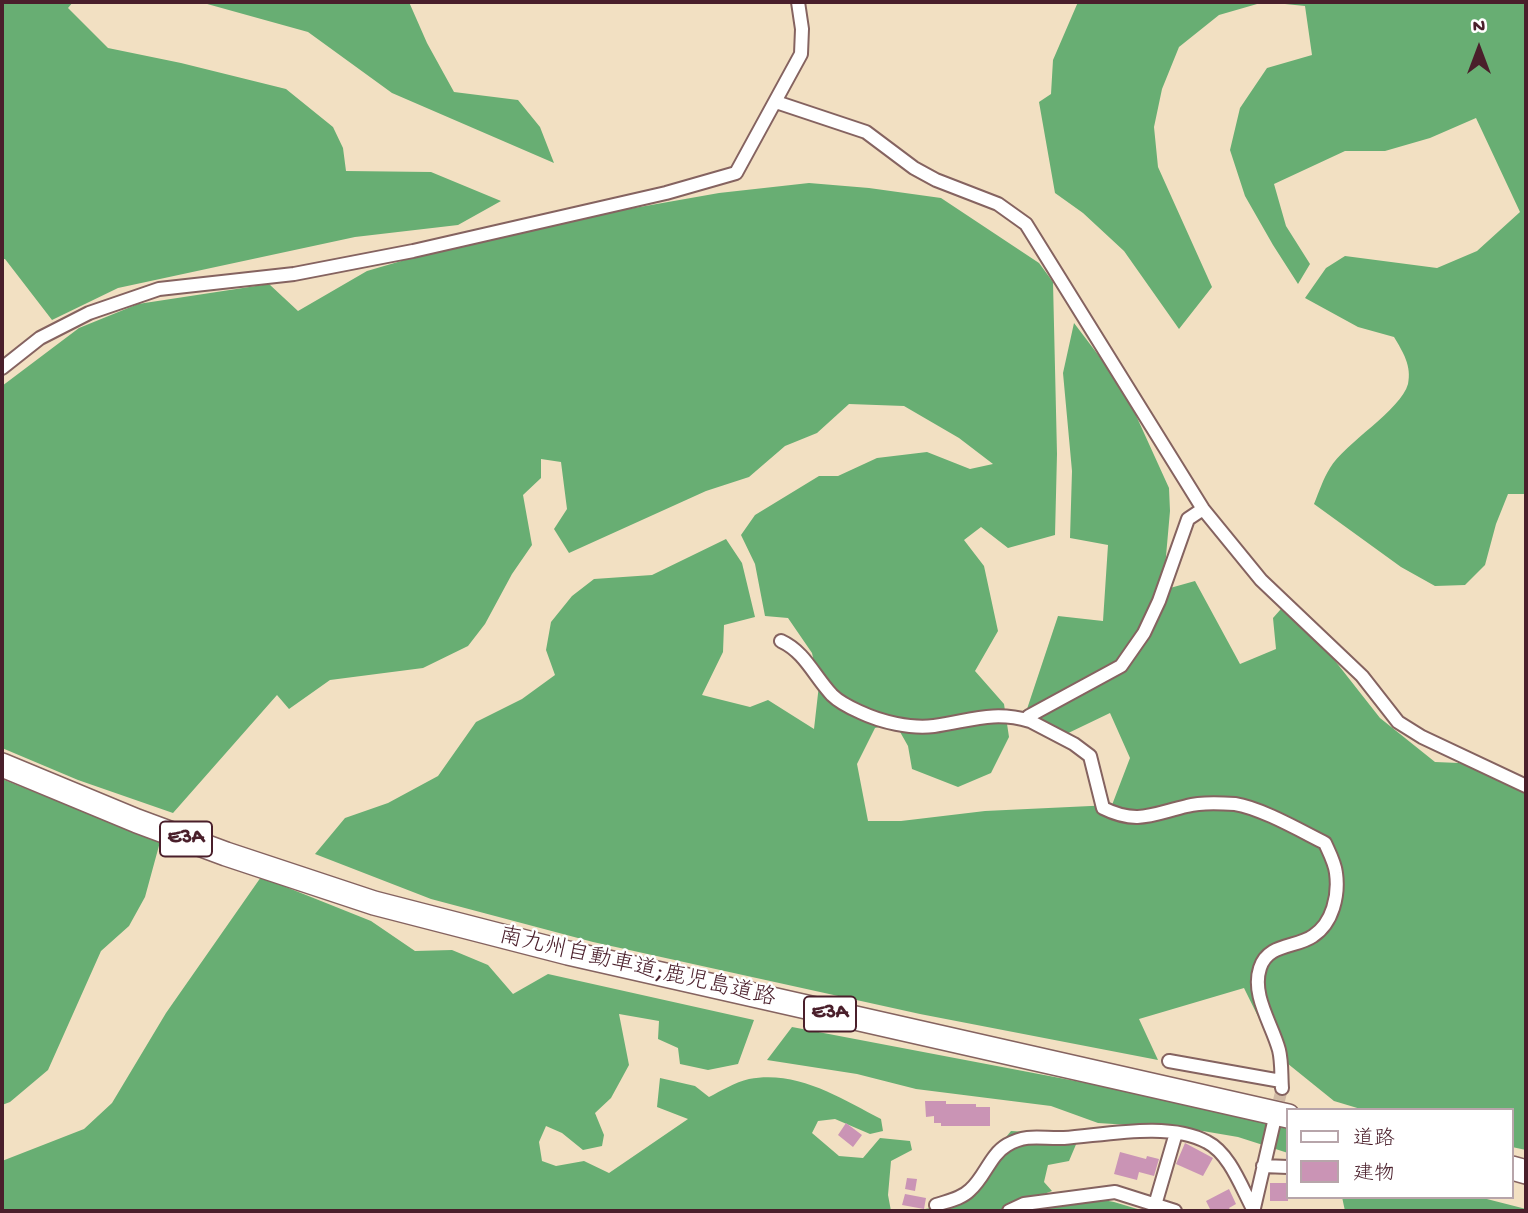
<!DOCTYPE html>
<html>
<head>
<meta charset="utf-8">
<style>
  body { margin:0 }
  #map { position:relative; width:1528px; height:1213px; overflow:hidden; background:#f2e0c2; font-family:"Gochi Hand","Klee One",sans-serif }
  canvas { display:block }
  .frame { position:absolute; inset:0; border:4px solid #4a1f2b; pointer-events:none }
  .legend { position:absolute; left:1286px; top:1108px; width:228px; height:91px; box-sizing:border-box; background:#fff; border:2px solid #b7a5aa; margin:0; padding:9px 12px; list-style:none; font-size:21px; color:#4a1f2b }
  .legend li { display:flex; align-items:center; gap:14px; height:35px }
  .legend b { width:35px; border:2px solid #b7a5aa }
  .north { position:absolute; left:1444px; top:14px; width:70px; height:70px; -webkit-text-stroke:5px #fff; paint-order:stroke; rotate:0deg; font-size:19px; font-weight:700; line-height:28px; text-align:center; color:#4a1f2b }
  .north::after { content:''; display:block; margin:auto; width:24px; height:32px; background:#4a1f2b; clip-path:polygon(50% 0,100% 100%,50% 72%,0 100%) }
</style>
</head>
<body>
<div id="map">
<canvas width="1528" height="1213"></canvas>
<div class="frame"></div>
<ul class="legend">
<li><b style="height:9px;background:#fff"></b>道路</li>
<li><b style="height:19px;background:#ca94b5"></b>建物</li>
</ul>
<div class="north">N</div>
</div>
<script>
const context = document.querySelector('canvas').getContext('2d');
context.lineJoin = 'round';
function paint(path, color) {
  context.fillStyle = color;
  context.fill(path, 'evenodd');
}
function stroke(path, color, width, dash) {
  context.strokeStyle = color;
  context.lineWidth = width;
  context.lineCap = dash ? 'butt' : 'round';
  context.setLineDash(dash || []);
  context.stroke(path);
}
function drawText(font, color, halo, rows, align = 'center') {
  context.font = font + ' "Gochi Hand","Klee One",sans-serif';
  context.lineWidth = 5;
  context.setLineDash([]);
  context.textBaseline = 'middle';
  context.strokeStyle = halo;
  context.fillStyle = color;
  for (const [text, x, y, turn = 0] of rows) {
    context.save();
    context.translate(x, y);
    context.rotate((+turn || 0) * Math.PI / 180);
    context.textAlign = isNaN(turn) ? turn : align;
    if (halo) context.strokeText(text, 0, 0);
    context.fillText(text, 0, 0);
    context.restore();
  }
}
paint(new Path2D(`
  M2 2H73L68 8 108 48 181 63 286 89 333 127 343 148 346 171 431 172 501 201 458 225 355 237 118 288 52 320 5 259H2Z
  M200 2H409L427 43 454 92 518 100 540 127 554 163 392 93 308 32Z
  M1078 2H1264L1219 15 1179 47 1162 89 1154 127 1158 167 1212 287 1179 329 1124 251 1083 213 1055 193 1039 102 1051 94 1053 60Z
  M1265 2H1526V494H1508L1496 524 1485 565 1465 585 1435 586 1401 567 1314 504C1319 492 1323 479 1330 468 1345 443 1401 410 1408 384 1412 366 1403 352 1394 337L1358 327 1305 298 1326 268 1345 256 1437 268 1477 251 1520 212 1476 118 1430 138 1385 151H1345L1274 184 1286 226 1310 264 1298 284 1273 245 1245 196 1230 150 1240 108 1267 68 1312 55 1305 6Z
  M809 183 869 188 941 198 1039 263 1053 282 1057 454 1055 535 1008 548 981 527 964 540 984 566 998 631 975 671 1004 704 1009 737 991 773 958 787 912 769 908 746 895 723 875 728 857 764 868 821H901L985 811 1112 805 1130 758 1110 713 1060 737 1027 709 1058 616 1103 621 1108 545 1070 538 1072 471 1063 373 1074 323 1124 389 1169 488 1170 511 1163 590 1195 581 1240 664 1276 649 1273 618 1288 601 1380 718 1435 762 1459 763 1526 786V1150L1512 1147V1110H1364L1334 1101 1277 1055 1244 988 1139 1019 1158 1060 920 1014 593 942 431 899 315 854 345 818 388 803 438 776 476 722 522 699 555 675 546 650 551 622 572 596 594 579 652 575 726 539 742 563 755 617 724 625 723 652 702 695 750 707 768 700 814 729 819 685 812 653 788 618 765 616 755 564 741 535 755 515 819 476H838L877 458 927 452 970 469 993 464 959 438 904 406 849 404 817 433 785 446 749 477 706 491 569 553 554 529 567 509 561 462 541 459V478L523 495 532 545 512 574 485 624 468 646 423 668 330 680 289 709 277 695 173 813 78 780 2 748V386L79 328 138 304 269 284 298 311 367 271 504 231 719 193Z
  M2 779 160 842 145 897 129 926 101 951 48 1070 10 1102 2 1105Z
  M261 877 371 921 415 951 452 950 488 965 513 994 548 974 754 1020 738 1064 708 1070 680 1064 678 1048 658 1039 659 1021 619 1014 629 1065 611 1098 595 1113 604 1135 602 1146 583 1150 562 1133 546 1126 539 1142 542 1161 556 1166 584 1161 609 1173 688 1119 657 1107 660 1078 695 1086 709 1097C721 1091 735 1082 749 1079 798 1070 840 1098 881 1119L883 1131 870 1134 835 1119 818 1121 812 1133 839 1156 863 1158 880 1138 910 1141 912 1150 891 1161 888 1195 891 1211H2V1161L84 1129 112 1103 166 1013Z
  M792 1027 1128 1091 1288 1129V1153L1238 1137 1191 1129 1098 1123 1051 1106 916 1089 857 1074 767 1060Z
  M1011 1131 1080 1135 1069 1161 1048 1165 1044 1182 1052 1191 998 1211H925V1209L957 1204 970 1181Z
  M1077 1195 1114 1202 1144 1211H1016Z
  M1342 1197H1479L1526 1209V1211H1345Z`), '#68ae73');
paint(new Path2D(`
  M925 1101H946V1104H976V1107H990V1126H941V1123H934V1116L926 1117Z
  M846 1123 862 1135 853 1147 838 1135Z
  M1185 1143 1213 1158 1203 1176 1176 1164Z
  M1120 1152 1146 1159 1147 1156 1159 1159 1154 1176 1139 1172 1137 1180 1114 1174Z
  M907 1178 917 1179 915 1191 905 1189Z
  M1270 1183H1288V1201H1270Z
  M1229 1189 1236 1204 1229 1208 1231 1211H1211L1206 1201Z
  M905 1194 926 1198 924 1209 902 1205Z`), '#ca94b5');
stroke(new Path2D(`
  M1275 1118 1282 1088`), '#d0b9a4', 12, [12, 6]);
const minor = new Path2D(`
  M776 102 866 132 914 168 936 180 998 204 1026 224 1203 509 1261 580 1362 676 1398 722 1422 737 1526 786
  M2 368 40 338 89 313 159 289 294 274 413 251 666 193 736 173 801 54 802 29 798 2
  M1203 509 1188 519 1159 601 1144 633 1121 666 1029 716 1030 721 1074 744 1090 756 1103 808C1137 825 1153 814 1187 806 1200 802 1221 803 1235 804 1261 808 1301 831 1325 843 1329 852 1335 863 1336 873 1339 895 1333 923 1313 936 1296 948 1268 943 1260 968 1251 995 1272 1024 1279 1050 1282 1062 1281 1076 1282 1088
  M781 641C805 652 814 676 832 695 839 702 851 708 860 712 881 722 911 729 934 726 970 721 993 710 1030 721
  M1169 1061 1281 1081
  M1263 1166 1288 1167
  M936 1205C948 1201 961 1199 970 1190 985 1177 990 1155 1007 1145 1028 1133 1042 1139 1064 1138 1105 1135 1169 1121 1207 1142 1229 1153 1241 1186 1252 1207
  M1155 1205 1176 1133
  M1254 1208 1274 1122
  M1009 1211 1024 1204 1115 1192 1175 1211`);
const motorway = new Path2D(`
  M2 765 137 821 226 854 374 903 568 953 1288 1116
  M1512 1168 1526 1172`);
stroke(minor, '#856360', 16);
stroke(motorway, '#856360', 26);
stroke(minor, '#fff', 12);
stroke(motorway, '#fff', 23);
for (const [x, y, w] of [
  [186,839,52],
  [830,1014,52]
]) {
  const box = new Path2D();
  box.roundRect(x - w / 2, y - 17.5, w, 35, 5);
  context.fillStyle = '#fff';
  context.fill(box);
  stroke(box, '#4a1f2b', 2);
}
drawText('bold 21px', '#4a1f2b', null, [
  ["E3A",186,839],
  ["E3A",830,1014]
]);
drawText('23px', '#4a1f2b', '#fff', [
  ["南九州自動車道;鹿児島道路",637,969,13]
]);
</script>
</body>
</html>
